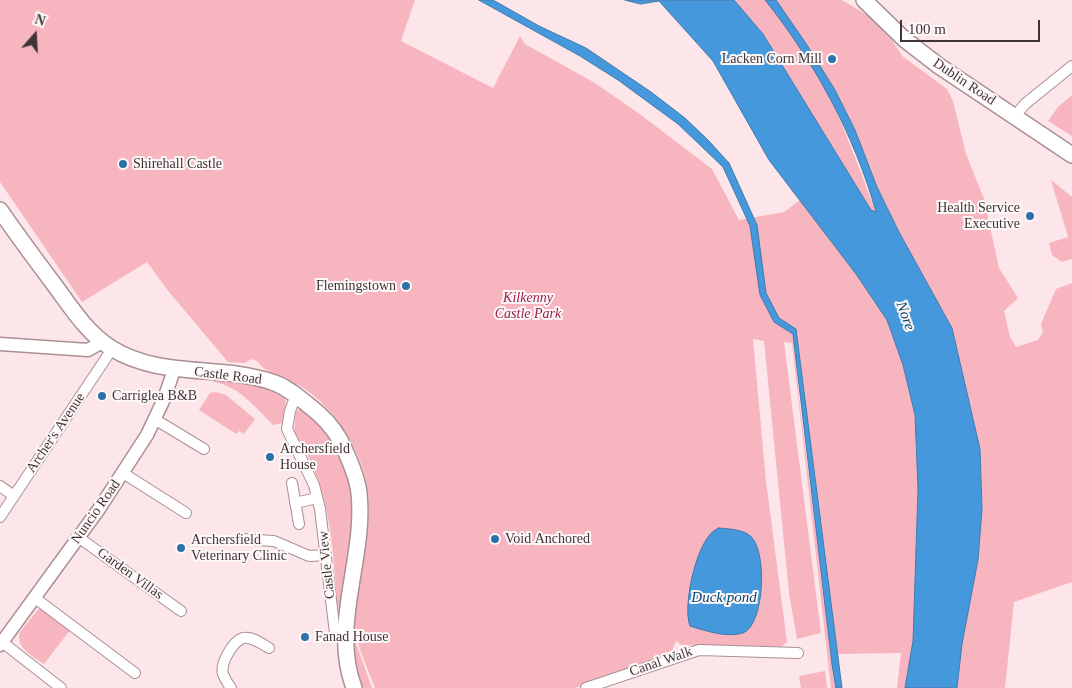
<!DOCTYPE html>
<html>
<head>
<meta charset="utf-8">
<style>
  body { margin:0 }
  #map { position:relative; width:1072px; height:688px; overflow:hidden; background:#fde6e9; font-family:"Times New Roman",serif }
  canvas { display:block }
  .north { position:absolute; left:10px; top:10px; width:50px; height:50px; -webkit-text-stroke:4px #fef8f9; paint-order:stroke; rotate:19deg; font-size:14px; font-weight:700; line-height:20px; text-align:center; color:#403536 }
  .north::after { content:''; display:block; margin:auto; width:18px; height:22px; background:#403536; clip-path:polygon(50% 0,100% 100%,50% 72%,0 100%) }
  .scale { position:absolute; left:900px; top:20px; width:140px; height:22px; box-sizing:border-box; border:2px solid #403536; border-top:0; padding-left:6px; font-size:15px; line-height:18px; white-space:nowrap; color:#403536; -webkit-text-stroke:4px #fef8f9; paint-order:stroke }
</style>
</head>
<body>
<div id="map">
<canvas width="1072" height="688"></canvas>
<div class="north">N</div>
<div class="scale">100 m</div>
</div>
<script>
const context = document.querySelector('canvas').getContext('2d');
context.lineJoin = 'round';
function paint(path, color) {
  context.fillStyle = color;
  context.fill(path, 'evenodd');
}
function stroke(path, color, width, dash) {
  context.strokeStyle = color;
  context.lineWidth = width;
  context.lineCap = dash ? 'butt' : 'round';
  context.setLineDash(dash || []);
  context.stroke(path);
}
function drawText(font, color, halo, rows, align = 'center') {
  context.font = font + ' "Times New Roman",serif';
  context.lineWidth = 4;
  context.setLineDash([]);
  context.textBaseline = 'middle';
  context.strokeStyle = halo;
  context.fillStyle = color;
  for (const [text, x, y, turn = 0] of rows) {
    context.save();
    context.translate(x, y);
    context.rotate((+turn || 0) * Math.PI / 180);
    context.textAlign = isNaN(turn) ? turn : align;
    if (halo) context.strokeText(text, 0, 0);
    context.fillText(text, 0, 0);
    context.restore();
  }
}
paint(new Path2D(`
  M0 0H415L401 41 493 88 520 36 525 44 595 83 641 115 712 169 739 220 784 212 800 200 856 274 887 320 903 365 915 415 918 489 913 641 905 688H897L901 653 838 654 798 343H795L799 398 836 688H831L792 343 784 342 821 633 797 639 789 593 764 341 753 339 766 481 787 642 780 648 681 645 676 641 669 658 575 688H375C368 668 355 644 355 623 356 566 384 510 357 454 345 427 329 406 305 389 290 379 267 376 257 361L251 359 245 363 228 362 169 292 147 262 82 302 0 182Z
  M734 0H765C775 12 785 24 794 36 832 89 853 152 876 212L871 210 763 34Z
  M776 0H842L872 18 892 40 902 56 947 89 953 101 966 154 984 199 999 268 1018 298 1004 311 1010 337 1016 347 1038 340 1043 332 1041 324 1056 289 1072 283V582L1014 602 1005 688H957L962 644 978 560 982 509 980 449 952 328 899 232 877 187 855 130Z
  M1072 95V136L1048 121 1058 107Z
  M1051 180 1072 197V259L1062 262 1052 255 1049 243 1068 237Z
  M213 378C239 381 262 382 284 396L286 402 282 423 273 425C255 407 240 387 214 382Z
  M215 392 226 395 255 419 244 434 239 431 236 434 199 410 210 393Z
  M305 408C313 416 323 423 329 433 367 493 351 545 341 610L337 605C333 551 332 504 307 454L304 456 294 432 296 411Z
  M41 606 71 629 44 664C33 656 15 648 20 632Z
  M352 632 372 688H362C355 670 352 651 352 632Z
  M825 671 827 688H801L799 676Z`), '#f7b5c0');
const water = new Path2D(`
  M479 0H493L539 26 586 48 651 92 685 118 708 140 729 163 757 225 766 293 779 318 796 329 842 688H836L832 664 793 334 774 322 760 295 750 226 723 167 678 124 618 80 580 56Z
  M625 0H734L763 34 871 210 876 212C855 136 814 61 765 0H776L805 42 835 90 855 130 877 187 899 232 952 328 980 449 982 509 978 560 962 644 957 688H905L913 641 918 489 915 415 903 365 887 320 856 274 769 160 713 61 659 1 641 4Z
  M719 528C729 529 740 529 749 535 768 547 765 625 743 633 727 638 706 631 690 626 682 607 697 534 719 528Z`);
paint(water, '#4598db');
stroke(water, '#447aaa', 1);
const minor = new Path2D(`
  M1015 116 1025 104 1072 66
  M296 395 290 411 287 429 314 485 320 509 335 633
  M156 420 204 449
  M123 473 186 513
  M292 483 299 524
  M0 486 14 496
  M295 503 317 498
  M0 517 112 349
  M78 537 181 611
  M242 539 274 541 309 556 326 555
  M35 598 135 673
  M2 642 61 688
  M231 688C228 684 225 679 223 674 220 664 232 642 243 638 252 636 262 644 269 648
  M586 688 699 650 798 653`);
const tertiary = new Path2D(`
  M0 344 88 350 102 342
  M0 645 99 509 147 435 164 399 174 370`);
const secondary = new Path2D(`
  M864 0 904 39 939 66 1072 155
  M0 210C17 235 35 259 53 283 71 307 86 332 111 348 161 379 219 364 272 382 285 386 297 396 307 404 319 413 333 427 340 440 348 456 357 475 359 493 366 559 330 624 354 688`);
stroke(minor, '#aa8f93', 12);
stroke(tertiary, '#aa8f93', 15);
stroke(secondary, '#aa8f93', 18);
stroke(minor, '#fff', 10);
stroke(tertiary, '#fff', 12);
stroke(secondary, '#fff', 15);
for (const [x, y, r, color] of [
  [832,59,5,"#2e71a7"],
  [123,164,5,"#2e71a7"],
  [1030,216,5,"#2e71a7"],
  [406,286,5,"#2e71a7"],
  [102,396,5,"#2e71a7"],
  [270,457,5,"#2e71a7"],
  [495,539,5,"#2e71a7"],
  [181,548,5,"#2e71a7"],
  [305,637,5,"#2e71a7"]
]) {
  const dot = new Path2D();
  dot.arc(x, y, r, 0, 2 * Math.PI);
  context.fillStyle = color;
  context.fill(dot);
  stroke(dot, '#fef8f9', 2);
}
drawText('14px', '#403536', '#fef8f9', [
  ["Lacken Corn Mill",822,59,"right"],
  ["Shirehall Castle",133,164],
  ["Health Service",1020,208,"right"],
  ["Executive",1020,224,"right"],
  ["Flemingstown",396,286,"right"],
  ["Carriglea B&B",112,396],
  ["Archersfield",280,449],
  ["House",280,465],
  ["Void Anchored",505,539],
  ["Archersfield",191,540],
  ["Veterinary Clinic",191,556],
  ["Fanad House",315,637]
], 'left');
drawText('14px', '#403536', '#fef8f9', [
  ["Dublin Road",964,82,34],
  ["Castle Road",228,376,7],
  ["Archer's Avenue",56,433,-56],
  ["Nuncio Road",96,512,-55],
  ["Castle View",327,565,-96],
  ["Garden Villas",130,574,36],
  ["Canal Walk",661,662,-19]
]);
drawText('italic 14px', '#991e46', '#fef8f9', [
  ["Kilkenny",528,298],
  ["Castle Park",528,314]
]);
drawText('italic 15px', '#054672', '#fef8f9', [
  ["Nore",905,316,70],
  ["Duck pond",724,598]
]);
</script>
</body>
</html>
